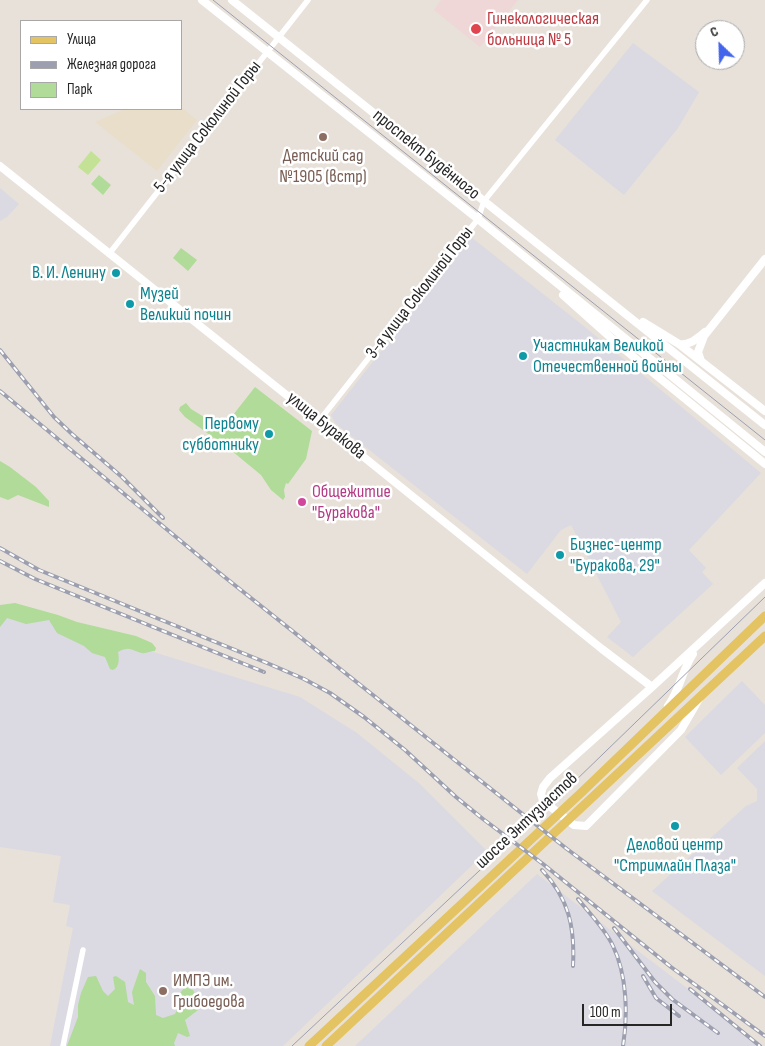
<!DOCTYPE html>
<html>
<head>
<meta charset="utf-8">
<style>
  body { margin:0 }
  #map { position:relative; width:765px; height:1046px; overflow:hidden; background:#e8e1d9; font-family:"Sofia Sans Condensed",sans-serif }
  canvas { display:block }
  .legend { position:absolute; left:20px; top:20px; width:162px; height:90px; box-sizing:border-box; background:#fff; border:1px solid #a8a8a8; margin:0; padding:6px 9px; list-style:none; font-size:15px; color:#262626 }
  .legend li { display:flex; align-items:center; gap:10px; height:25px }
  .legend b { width:25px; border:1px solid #a8a8a8 }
  .north { position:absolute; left:695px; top:20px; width:50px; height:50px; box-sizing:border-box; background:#fff; border:1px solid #a8a8a8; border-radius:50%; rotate:336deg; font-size:14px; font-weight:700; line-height:20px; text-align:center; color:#262626 }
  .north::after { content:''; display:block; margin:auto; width:18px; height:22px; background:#4365eb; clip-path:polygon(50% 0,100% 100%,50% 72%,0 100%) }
  .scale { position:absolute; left:582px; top:1004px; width:90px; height:22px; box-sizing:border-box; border:2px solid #262626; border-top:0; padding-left:6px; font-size:15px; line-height:18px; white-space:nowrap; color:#262626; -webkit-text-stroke:4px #fff; paint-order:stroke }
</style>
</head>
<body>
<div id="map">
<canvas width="765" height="1046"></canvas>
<ul class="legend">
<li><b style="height:6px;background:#e4c362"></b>Улица</li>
<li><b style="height:6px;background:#9c9faf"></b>Железная дорога</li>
<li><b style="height:14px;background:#b0db98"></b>Парк</li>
</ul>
<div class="north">С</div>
<div class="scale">100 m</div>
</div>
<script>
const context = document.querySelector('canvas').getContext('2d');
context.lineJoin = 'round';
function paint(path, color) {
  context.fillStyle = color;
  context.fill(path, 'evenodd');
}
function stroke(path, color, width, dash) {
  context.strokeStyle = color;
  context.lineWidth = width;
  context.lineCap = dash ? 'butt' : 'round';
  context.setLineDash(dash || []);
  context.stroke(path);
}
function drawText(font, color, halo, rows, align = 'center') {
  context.font = font + ' "Sofia Sans Condensed",sans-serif';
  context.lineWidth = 5;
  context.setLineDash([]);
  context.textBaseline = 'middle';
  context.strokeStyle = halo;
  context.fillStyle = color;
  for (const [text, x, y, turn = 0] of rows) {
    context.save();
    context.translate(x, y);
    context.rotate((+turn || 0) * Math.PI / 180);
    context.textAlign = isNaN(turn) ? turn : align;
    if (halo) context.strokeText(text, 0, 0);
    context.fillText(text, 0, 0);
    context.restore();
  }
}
paint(new Path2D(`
  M633 43 699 92 678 128 624 195 555 140Z
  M0 188 19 204 7 217 0 221Z
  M471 237 585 327 761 473 689 550 706 568 702 572 713 584 633 657 607 637 621 622 571 525 561 530 527 574 335 423 331 415Z
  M0 605 300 697 357 733 420 784 487 851 283 1046H50L73 928 66 926 70 905 53 902 61 856 0 847Z
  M742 681 765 705V733L721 775 685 737Z
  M765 741V976L652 891 746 806 757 801V789L737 768Z
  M537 874 763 1046H355Z`), '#dbd9e1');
paint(new Path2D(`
  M181 107 197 120 157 171 95 122 125 109H181Z`), '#e9dec9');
paint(new Path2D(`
  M441 0H518L480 47 434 10Z`), '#efd6d7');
paint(new Path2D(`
  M99 175 111 185 103 195 91 184Z
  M181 248 197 260 188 271 173 258Z
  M255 387 312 431 306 459 288 484 286 483 284 490 285 497 283 500 271 490 261 475 232 451 185 417 179 410 180 407 186 403 191 409 209 420 222 431V429Z
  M0 461 10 467 36 487 49 501V507L18 495 8 500 0 497Z
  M15 603 58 615 77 622 136 636 152 643 156 648 155 651C151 651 145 654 142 653 132 651 130 645 118 652 119 658 120 667 113 670L110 669 105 657 92 653 84 646 57 633 49 620 26 624 7 618 0 627V605Z
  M140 969 146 973V982L155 996 156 1015 163 1018 175 1014 178 1008 177 997 185 987 193 990 195 994 194 1002 198 1010 185 1020 190 1036 187 1037 178 1033 174 1043 175 1046H67L78 1017V1005L81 993 88 977 96 976 103 991 108 996 115 989 113 977 116 976 125 982 128 1002 134 1005 132 992Z`), '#b0db98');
paint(new Path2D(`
  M91 151 101 160 88 175 78 167Z`), '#c3e295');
stroke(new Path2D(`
  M109 254 308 0
  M319 421 478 219 484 201 647 0
  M63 1046 83 950`), '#fff', 5.5);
stroke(new Path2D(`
  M202 0 478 219 765 452
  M232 0 765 425
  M0 166 319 421 602 649 652 687
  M563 295 619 345 765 464
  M643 322 679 344 765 411
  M679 344C690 346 697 338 705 332
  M701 361 698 352 704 336 765 259
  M699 699 681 730 586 826 574 825 543 801 541 794 543 787 550 778 652 687 765 583
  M668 706C680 690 682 670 693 654`), '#fff', 8);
stroke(new Path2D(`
  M309 1046 582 792 765 616
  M326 1046 765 636`), '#e4c362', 9);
stroke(new Path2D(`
  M213 0 765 440
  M292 1046 572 784 765 597`), '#9c9faf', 1);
const rail = new Path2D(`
  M0 350 54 417 72 434 122 477 163 518
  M0 391 217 571 520 812 567 849 765 997
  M0 548 39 570 267 663 304 679 330 693 364 717 405 750 456 797 483 819 543 864 671 967 765 1036
  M0 561 35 579 264 672
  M542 870C569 899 575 927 573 966
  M578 899C590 914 605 929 613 946 627 975 628 1015 623 1046
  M614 928 655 982 672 999 718 1033
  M643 976 656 998 679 1016
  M690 989 760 1046`);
stroke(rail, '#9c9faf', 4);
stroke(rail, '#fff', 2, [5.5]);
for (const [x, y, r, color] of [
  [476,29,6,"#e0444e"],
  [323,137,5,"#8d6e63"],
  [116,273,5,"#0f9aa8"],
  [130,304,5,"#0f9aa8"],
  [523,356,5,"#0f9aa8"],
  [269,434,5,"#0f9aa8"],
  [302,502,5,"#d1479c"],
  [560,555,5,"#0f9aa8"],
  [675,826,5,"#0f9aa8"],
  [163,991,5,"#8d6e63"]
]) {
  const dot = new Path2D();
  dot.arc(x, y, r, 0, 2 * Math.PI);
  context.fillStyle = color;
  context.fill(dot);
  stroke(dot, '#fff', 2);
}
drawText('18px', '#be3a42', '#fff', [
  ["Гинекологическая",487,19],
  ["больница № 5",487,40]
], 'left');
drawText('18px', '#262626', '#fff', [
  ["5-я улица Соколиной Горы",208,127,-52],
  ["проспект Будённого",426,155,39],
  ["3-я улица Соколиной Горы",420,293,-52],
  ["улица Буракова",326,426,39],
  ["шоссе Энтузиастов",527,821,-43]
]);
drawText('18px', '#785e54', '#fff', [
  ["Детский сад",323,156],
  ["№1905 (встр)",323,177],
  ["ИМПЭ им.",173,981,"left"],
  ["Грибоедова",173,1002,"left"]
]);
drawText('18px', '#0d838f', '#fff', [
  ["В. И. Ленину",106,273,"right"],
  ["Музей",140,294],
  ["Великий почин",140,315],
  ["Участникам Великой",533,346],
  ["Отечественной войны",533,367],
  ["Первому",259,424,"right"],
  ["субботнику",259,445,"right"],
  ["Бизнес-центр",570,545],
  ["\"Буракова, 29\"",570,566],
  ["Деловой центр",675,845,"center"],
  ["\"Стримлайн Плаза\"",675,866,"center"]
], 'left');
drawText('18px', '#b23c85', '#fff', [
  ["Общежитие",312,492],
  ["\"Буракова\"",312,513]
], 'left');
</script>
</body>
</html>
